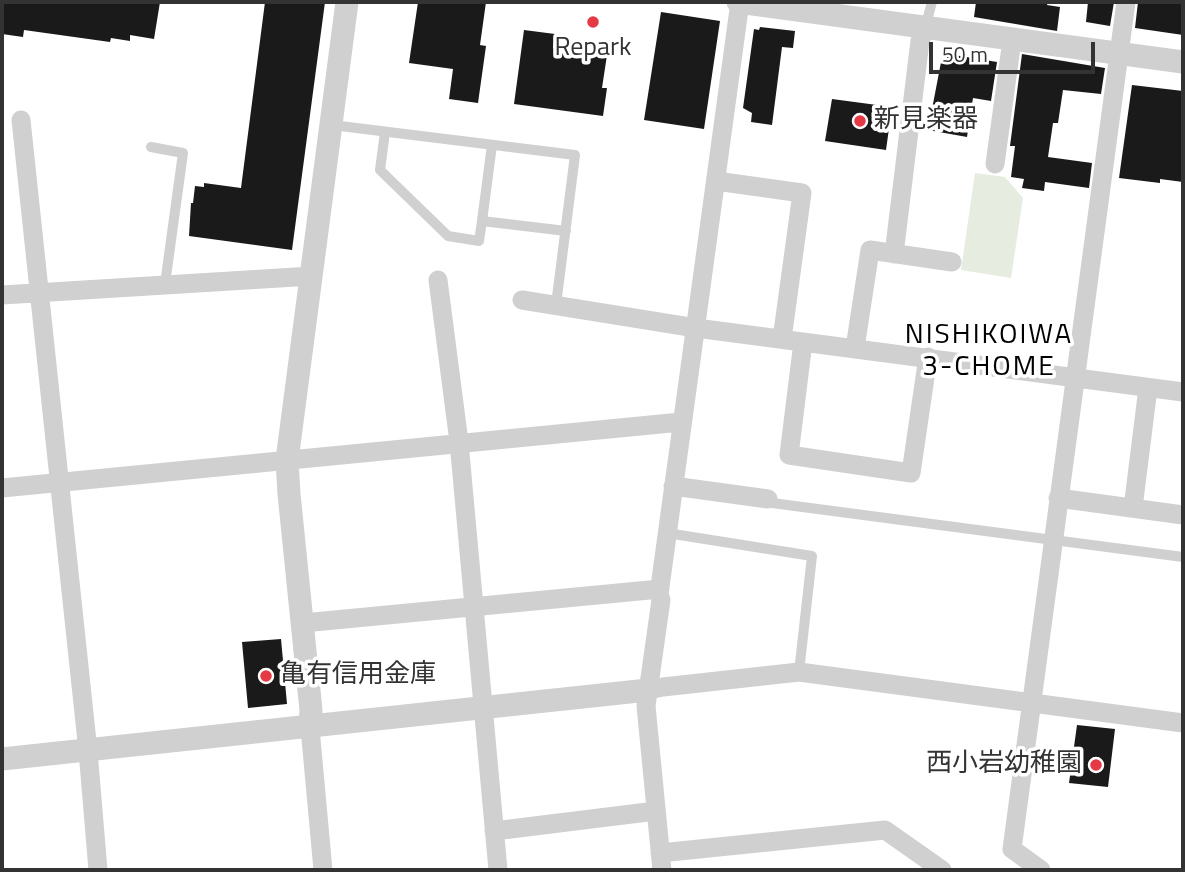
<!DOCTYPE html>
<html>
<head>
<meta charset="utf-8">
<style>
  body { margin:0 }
  #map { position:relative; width:1185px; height:872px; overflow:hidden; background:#fff; font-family:"Titillium Web",sans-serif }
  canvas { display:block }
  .frame { position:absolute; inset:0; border:4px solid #333; pointer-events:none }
  .scale { position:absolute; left:929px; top:42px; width:166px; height:32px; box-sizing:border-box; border:4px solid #333; border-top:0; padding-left:9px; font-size:21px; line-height:24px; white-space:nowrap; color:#333; -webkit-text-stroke:5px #fff; paint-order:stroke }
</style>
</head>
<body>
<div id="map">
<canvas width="1185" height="872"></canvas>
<div class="frame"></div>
<div class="scale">50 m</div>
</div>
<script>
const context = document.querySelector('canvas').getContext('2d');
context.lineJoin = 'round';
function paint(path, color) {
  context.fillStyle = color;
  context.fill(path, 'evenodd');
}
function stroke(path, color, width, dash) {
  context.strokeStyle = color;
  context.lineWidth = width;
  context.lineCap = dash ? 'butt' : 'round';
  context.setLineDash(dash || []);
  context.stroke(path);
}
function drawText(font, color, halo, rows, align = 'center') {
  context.font = font + ' "Titillium Web","Noto Sans JP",sans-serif';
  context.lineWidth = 7;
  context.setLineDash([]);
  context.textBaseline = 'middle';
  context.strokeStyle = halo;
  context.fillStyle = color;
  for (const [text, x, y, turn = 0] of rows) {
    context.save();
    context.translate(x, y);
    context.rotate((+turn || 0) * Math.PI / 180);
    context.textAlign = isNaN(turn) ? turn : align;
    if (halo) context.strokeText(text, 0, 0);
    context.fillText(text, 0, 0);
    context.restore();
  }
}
paint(new Path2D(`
  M975 173 1005 177 1023 198 1011 278 961 270Z`), '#e6ecdf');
paint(new Path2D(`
  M2 2H160L154 39 130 35V41L111 38 110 42 24 30 23 37 2 34Z
  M265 2H325L292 250 189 236 191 203H193L195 186 204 187V183L241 188Z
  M418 2H486L480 45 486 46 478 103 449 99 453 69 409 63Z
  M976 2H1048L1047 5 1060 7 1057 31 974 17Z
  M1088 2H1114L1110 26 1086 22Z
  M1138 2H1183V35L1135 28Z
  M661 12 720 21 704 129 644 120Z
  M760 27 795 31 793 48 782 47 772 125 751 122 752 113 743 108 754 29 759 30Z
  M524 30 555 34 553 48 607 55 602 88H607L603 116 514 104Z
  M948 54 997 62 991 101 973 98 967 137 928 130 942 57 947 58Z
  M1022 54 1105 68 1101 94 1063 90 1058 123H1053L1048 157 1092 163 1089 188 1045 182 1044 191 1022 188 1024 179 1011 177 1015 146H1010Z
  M1132 85 1183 91V182L1160 179V183L1119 178Z
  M832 99 892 107 886 150 825 141Z
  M281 639 287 704 248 708 242 642Z
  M1077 725 1115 729 1108 787 1069 783Z`), '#1a1a1a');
stroke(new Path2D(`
  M925 28 932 2
  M332 125 575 155 556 305
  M385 132 380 170 448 236 479 241 482 221 566 231
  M151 147 183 153 165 284
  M482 221 492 145
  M768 499 772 503 1183 557
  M667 533 812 556 799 672`), '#d0d0d0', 10);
stroke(new Path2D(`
  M21 120 88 751 98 870
  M995 164 1012 40
  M716 181 802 193 782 339
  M894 254 920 41 925 29
  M438 280 459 442 498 870
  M2 295 312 276
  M522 300 696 328 1183 392
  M803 342 789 455 911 473 928 357
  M855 348 870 250 952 262
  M673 486 768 499
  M2 488 681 422
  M1058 498 1183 515
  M1133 508 1148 388
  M303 623 660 589
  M648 690 663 687 799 672 1183 723
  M310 728 323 870
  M494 831 656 811
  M660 853 885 830 942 870
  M662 870 646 706 661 600 659 594 740 2
  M1041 870 1012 849 1126 2`), '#d0d0d0', 19);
stroke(new Path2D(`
  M738 2 1183 62
  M310 728 311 710 289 494 287 460 347 2
  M2 759 648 690`), '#d0d0d0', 23);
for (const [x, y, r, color] of [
  [593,22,7,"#e63946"],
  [860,121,7,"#e63946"],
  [266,676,7,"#e63946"],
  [1096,765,7,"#e63946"]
]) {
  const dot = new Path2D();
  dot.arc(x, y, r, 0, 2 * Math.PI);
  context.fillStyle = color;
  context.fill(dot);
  stroke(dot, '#fff', 2.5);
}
drawText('26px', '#333', '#fff', [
  ["Repark",593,49,"center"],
  ["新見楽器",874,121],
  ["亀有信用金庫",280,676],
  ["西小岩幼稚園",1082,765,"right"]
], 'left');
context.letterSpacing = '2px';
drawText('28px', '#000', '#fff', [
  ["NISHIKOIWA",989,336],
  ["3-CHOME",989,368]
]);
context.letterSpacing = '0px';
</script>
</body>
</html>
